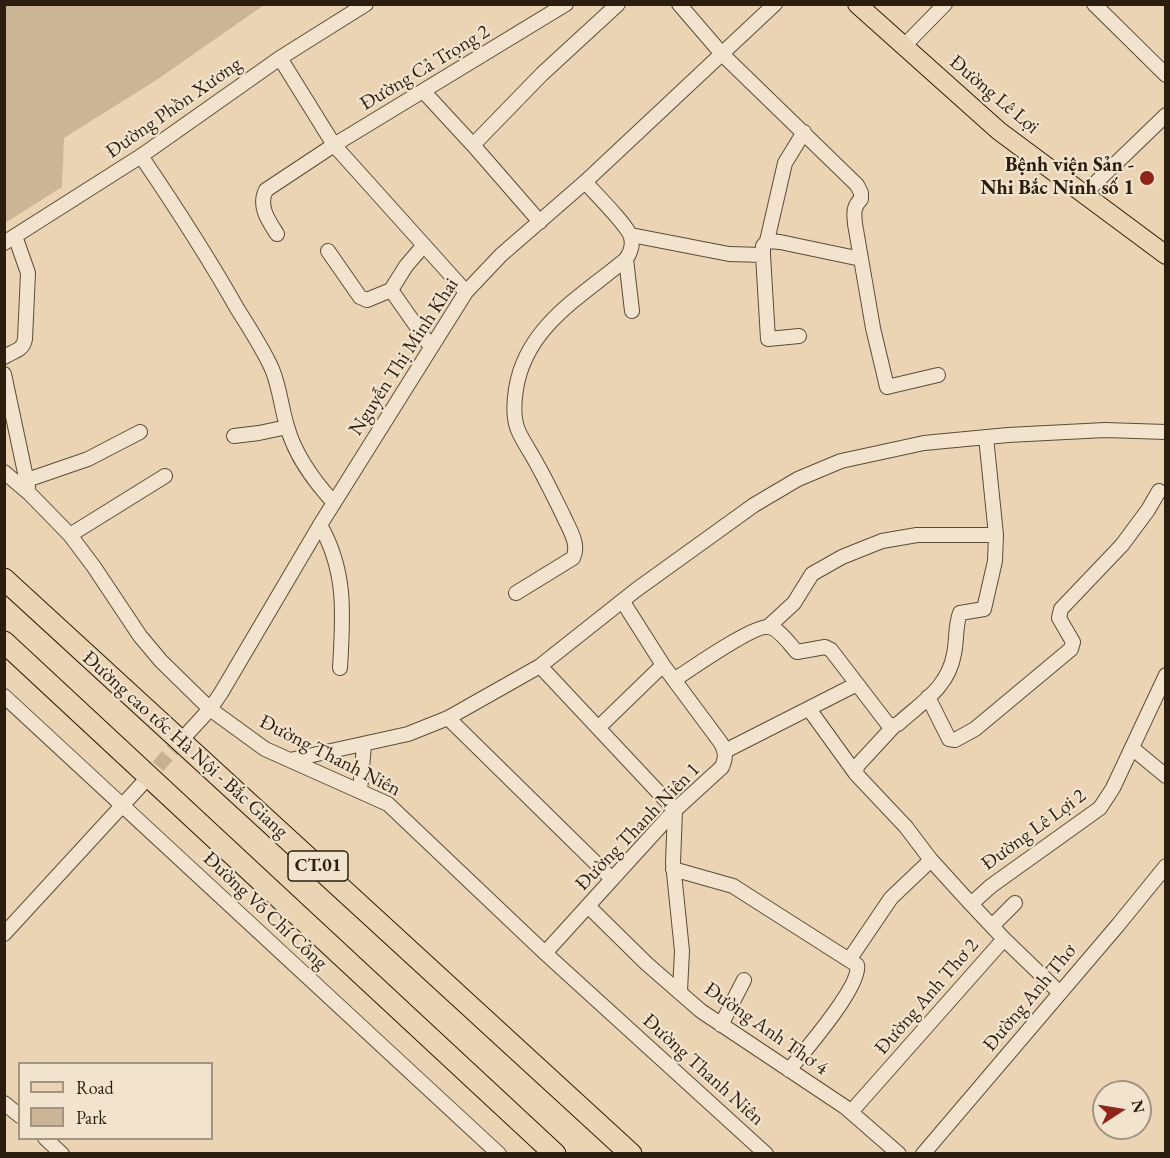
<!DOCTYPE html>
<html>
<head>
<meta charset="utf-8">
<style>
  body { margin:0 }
  #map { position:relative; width:1170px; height:1158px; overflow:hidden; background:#ebd4b3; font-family:"EB Garamond",serif }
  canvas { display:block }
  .frame { position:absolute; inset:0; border:6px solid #2c1e0e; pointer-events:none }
  .legend { position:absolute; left:18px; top:1062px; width:195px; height:78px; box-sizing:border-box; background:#f2e3ce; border:2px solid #a39481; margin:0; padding:8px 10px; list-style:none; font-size:18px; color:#2c1e0e }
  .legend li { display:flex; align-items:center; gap:12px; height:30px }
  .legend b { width:30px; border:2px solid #a39481 }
  .north { position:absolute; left:1092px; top:1080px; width:60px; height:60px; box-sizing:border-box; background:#f2e3ce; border:2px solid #a39481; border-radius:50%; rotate:78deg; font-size:16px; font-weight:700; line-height:24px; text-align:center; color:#2c1e0e }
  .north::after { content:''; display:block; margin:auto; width:21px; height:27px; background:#8f2418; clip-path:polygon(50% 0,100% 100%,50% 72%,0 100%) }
</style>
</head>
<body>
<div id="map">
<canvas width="1170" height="1158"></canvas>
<div class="frame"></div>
<ul class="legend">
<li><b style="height:8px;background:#ebd4b3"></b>Road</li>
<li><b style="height:16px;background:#cbb597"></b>Park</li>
</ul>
<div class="north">N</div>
</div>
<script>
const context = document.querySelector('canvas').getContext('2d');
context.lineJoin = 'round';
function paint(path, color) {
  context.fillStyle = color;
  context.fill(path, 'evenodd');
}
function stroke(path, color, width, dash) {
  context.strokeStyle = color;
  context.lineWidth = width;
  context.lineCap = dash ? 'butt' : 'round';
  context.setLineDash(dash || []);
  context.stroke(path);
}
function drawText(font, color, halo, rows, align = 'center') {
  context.font = font + ' "EB Garamond",serif';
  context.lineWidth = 4.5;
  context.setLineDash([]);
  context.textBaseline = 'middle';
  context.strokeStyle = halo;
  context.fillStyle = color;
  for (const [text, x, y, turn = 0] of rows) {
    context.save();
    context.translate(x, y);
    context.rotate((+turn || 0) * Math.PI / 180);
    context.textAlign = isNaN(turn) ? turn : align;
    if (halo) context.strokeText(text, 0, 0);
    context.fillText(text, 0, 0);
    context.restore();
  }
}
paint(new Path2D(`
  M5 4H264V5L158 79 64 138 62 187 5 223Z`), '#cbb597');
stroke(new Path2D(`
  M144 782 185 736`), '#c5b092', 14, [14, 7]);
const minor = new Path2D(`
  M679 4 722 54 857 185 861 193V199C853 207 854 213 855 224L873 328 887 387 938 375
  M1094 4 1166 75
  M903 47 945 4
  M280 58 334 145 466 292
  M424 92 473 145 540 222
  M473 145 542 74 618 4
  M141 156C175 206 208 257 238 310 250 329 263 349 272 369 280 388 281 407 287 426 295 456 314 481 334 503
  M1083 195 1166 115
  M277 234C268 220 258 206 266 190L334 145 566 4
  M631 235 729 254 763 255V246L767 241 780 242 861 259
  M767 241 785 163 804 132
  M4 243 141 156 280 58 366 4
  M328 251 360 297 367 300 391 290 406 266 424 245
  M763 255 768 339 799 336
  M626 259 632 311
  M391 290 431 347
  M4 357C13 351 23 351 25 339L28 273 15 236
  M4 374 28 487
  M234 436 259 433 287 427
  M4 472 30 494 70 535 94 567 140 636 161 661 210 709 265 749 388 804 545 953 766 1154
  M27 480 88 459 140 432
  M320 525C347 572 343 616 340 668
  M70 535 165 476
  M516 593 573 558C580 544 569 529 563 515 555 499 547 482 538 466 532 454 523 442 518 430 513 418 514 402 516 389 526 326 581 297 626 259 631 252 633 245 631 237 628 226 595 193 585 182
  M768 627 794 603 812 574 842 557 882 541 917 535H996
  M540 666 675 810 673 863 682 951 680 991
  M674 680C689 670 755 624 769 627 780 629 790 645 797 652L825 647 831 650 887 723 890 726 898 724C922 702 948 688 954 654 957 640 955 626 960 613L984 609 995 561 996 535 986 437
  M4 696 499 1154
  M928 697 949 739 955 740 975 729 1071 649 1073 642 1059 618 1061 609 1122 545 1148 510 1159 491
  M809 709 856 774
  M448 718 612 879
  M894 726 857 766 856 774 906 827 931 860
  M598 728 663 665
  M187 734 210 709 221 693 320 525 466 292 501 255 585 182 775 4
  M1132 748 1166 776
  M725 751 857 684
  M290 760 408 734 448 718 540 666 636 590 754 505 798 479 841 461 924 443 1008 435 1105 430 1166 432
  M360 791 364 745
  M673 869 733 886 849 960
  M589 907 647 964 701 1011 845 1107 899 1154
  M992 926 1015 903
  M4 934 142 784
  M1004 939 971 904 991 886 1100 808 1113 788 1166 675
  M545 953 675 810 722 767C726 758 726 752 721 743L663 665 623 602
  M721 1025 744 980
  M789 1070C803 1053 862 985 857 965L849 960 891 898 931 860 971 904
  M4 1103 20 1116
  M851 1112 1004 939 1060 993
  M45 1138 62 1154
  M923 1154 1118 925 1166 866`);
const major = new Path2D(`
  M857 4 999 131 1166 255`);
const highway = new Path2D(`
  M4 579 631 1154
  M4 642 555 1154`);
stroke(minor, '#5c4c37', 16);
stroke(major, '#2c1e0e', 20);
stroke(highway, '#2c1e0e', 23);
stroke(minor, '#f2e3ce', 14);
stroke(major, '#ebd4b3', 18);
stroke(highway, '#ebd4b3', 21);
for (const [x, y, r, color] of [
  [1147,178,8,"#8f2418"]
]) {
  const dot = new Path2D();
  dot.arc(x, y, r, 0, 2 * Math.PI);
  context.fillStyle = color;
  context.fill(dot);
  stroke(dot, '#f2e3ce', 2);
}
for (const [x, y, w] of [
  [318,866,60]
]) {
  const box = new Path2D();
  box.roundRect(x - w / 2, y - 15, w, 30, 4.5);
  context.fillStyle = '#f2e3ce';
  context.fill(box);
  stroke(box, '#2c1e0e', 1.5);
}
drawText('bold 18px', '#2c1e0e', null, [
  ["CT.01",318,866]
]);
drawText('20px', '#2c1e0e', '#f2e3ce', [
  ["Đường Cả Trọng 2",425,68,-31],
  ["Đường Lê Lợi",994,95,40],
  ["Đường Phồn Xương",174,108,-35],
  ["Nguyễn Thị Minh Khai",404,357,-57],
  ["Đường cao tốc Hà Nội - Bắc Giang",185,745,42],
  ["Đường Thanh Niên",330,756,27],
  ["Đường Thanh Niên 1",638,827,-46],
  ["Đường Lê Lợi 2",1034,830,-36],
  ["Đường Võ Chí Công",265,911,43],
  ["Đường Anh Thơ 2",927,997,-49],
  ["Đường Anh Thơ",1030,998,-50],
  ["Đường Anh Thơ 4",766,1029,35],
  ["Đường Thanh Niên",703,1070,42]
]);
drawText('bold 20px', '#2c1e0e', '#f2e3ce', [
  ["Bệnh viện Sản -",1134,166],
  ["Nhi Bắc Ninh số 1",1134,189]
], 'right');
</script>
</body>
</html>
